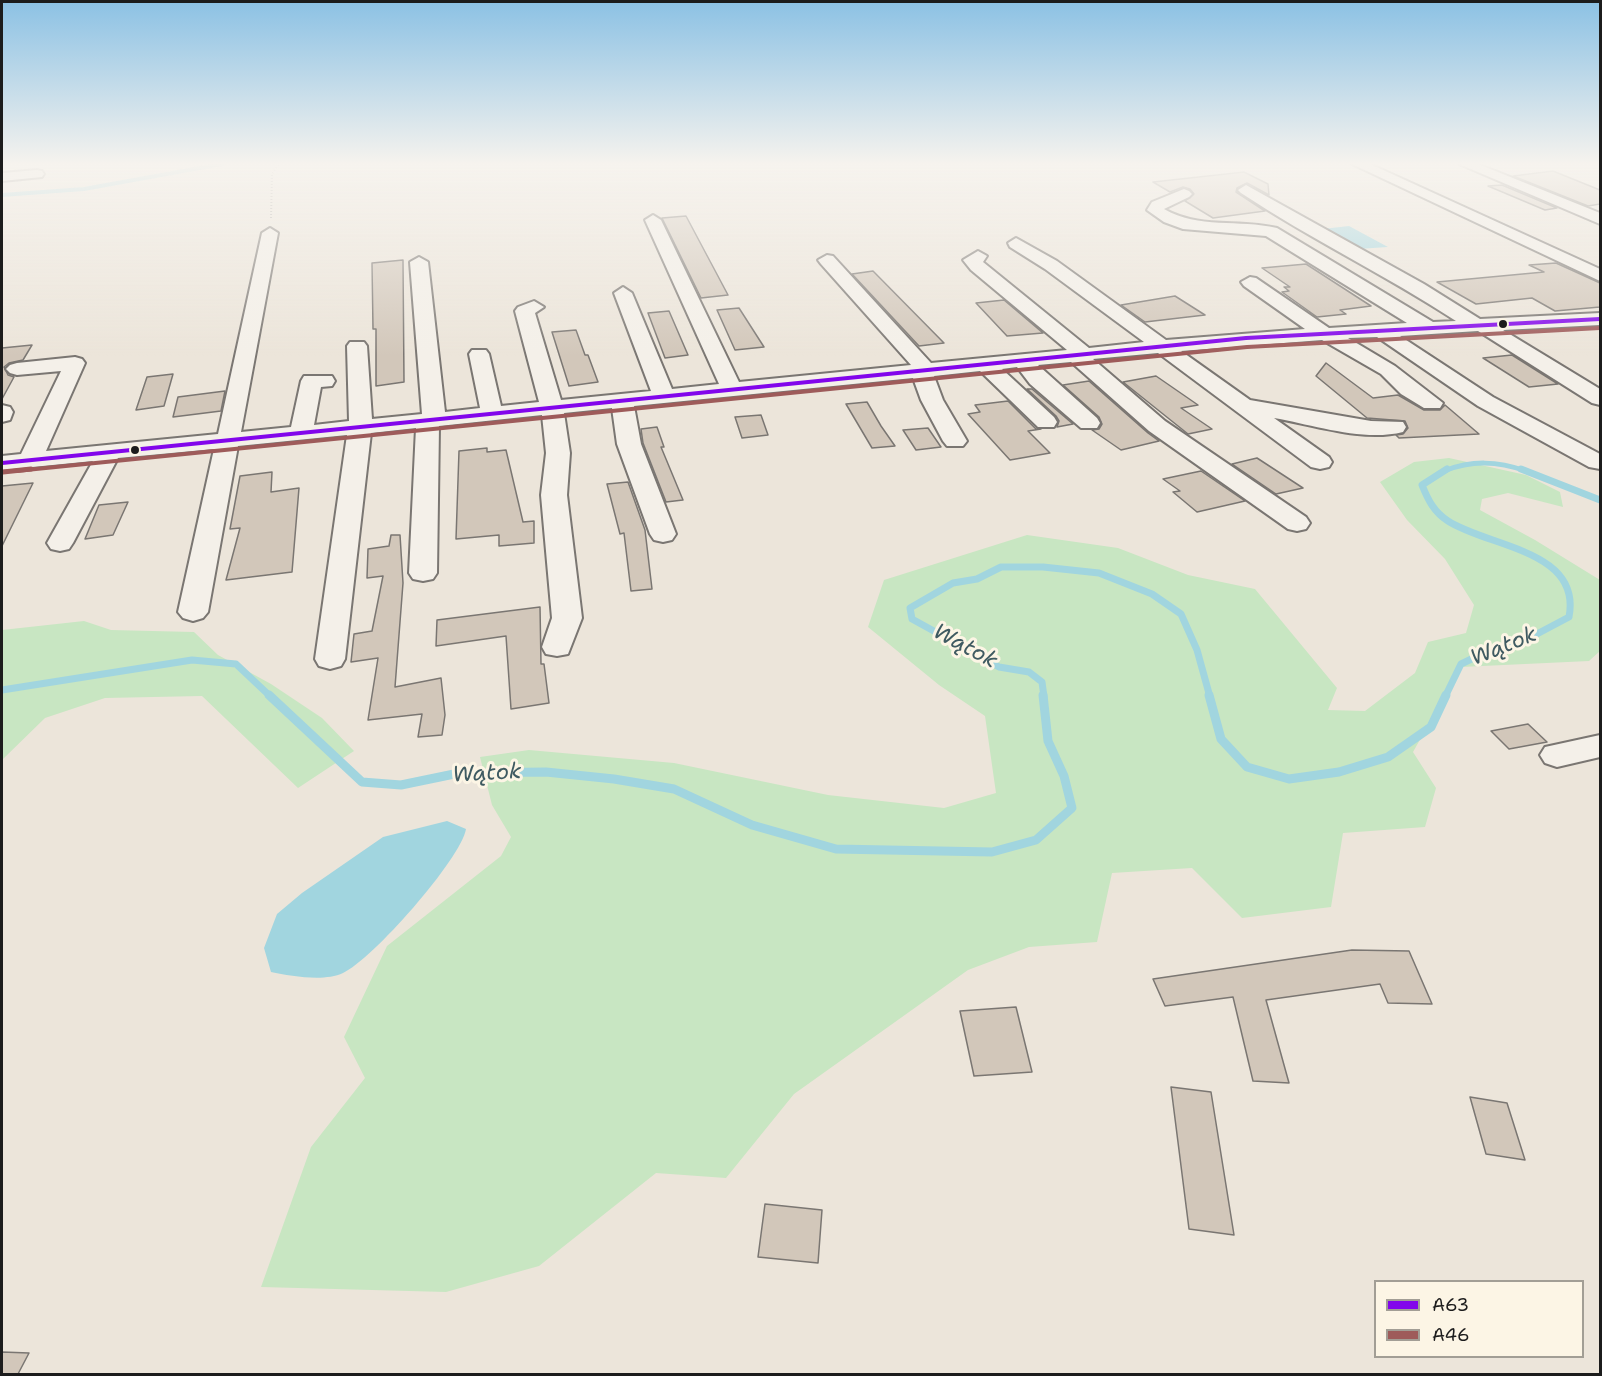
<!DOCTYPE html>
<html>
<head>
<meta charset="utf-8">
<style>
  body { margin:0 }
  #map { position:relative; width:1602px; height:1376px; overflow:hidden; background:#ece5da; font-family:"Shantell Sans",sans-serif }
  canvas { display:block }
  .frame { position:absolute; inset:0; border:3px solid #1c1c1c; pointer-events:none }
  .legend { position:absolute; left:1374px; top:1280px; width:210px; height:78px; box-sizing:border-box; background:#fcf5e5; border:2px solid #a29e95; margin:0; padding:8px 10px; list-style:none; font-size:18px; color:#1c1c1c }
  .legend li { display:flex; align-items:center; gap:12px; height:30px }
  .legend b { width:30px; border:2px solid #a29e95 }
</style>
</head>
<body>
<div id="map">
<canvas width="1602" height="1376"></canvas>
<div class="frame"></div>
<ul class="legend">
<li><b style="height:8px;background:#8206eb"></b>A63</li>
<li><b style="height:8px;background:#9e5b5a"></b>A46</li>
</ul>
</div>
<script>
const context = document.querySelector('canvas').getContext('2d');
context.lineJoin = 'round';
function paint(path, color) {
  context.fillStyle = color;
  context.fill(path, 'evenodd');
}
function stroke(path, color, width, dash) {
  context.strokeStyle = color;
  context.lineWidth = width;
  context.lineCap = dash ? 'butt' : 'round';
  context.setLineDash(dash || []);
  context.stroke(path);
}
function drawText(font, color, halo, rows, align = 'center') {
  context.font = font + ' "Shantell Sans",sans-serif';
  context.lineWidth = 6;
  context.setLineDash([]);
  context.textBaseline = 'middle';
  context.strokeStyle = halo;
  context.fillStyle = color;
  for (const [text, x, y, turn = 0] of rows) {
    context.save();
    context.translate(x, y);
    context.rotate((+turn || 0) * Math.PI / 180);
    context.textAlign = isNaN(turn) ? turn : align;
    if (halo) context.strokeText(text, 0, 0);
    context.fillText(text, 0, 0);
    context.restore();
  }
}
paint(new Path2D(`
  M1449 458 1526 475 1560 492 1563 507 1508 493 1482 499 1480 510 1535 540 1600 580V651L1589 661 1461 667 1413 752 1436 788 1425 827 1343 833 1331 907 1242 918 1192 868 1112 873 1097 942 1029 947 968 970 794 1094 726 1178 656 1173 539 1266 446 1292 261 1287 311 1147 365 1078 344 1037 387 946 501 856 511 837 492 805 480 757 529 750 674 763 828 795 944 808 996 793 985 716 939 685 868 627 884 580 1027 535 1118 548 1188 575 1255 589 1337 688 1328 710 1365 711 1415 673 1428 642 1466 633 1474 605 1445 559 1407 520 1380 482 1414 462Z
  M84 621 111 630 194 632 218 655 271 684 322 718 354 751 298 788 202 696 105 698 45 718 2 760V630Z`), '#c8e6c2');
paint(new Path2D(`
  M1349 226 1388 247 1358 249 1322 229Z
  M447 821 466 829C461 859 372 960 343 973 324 982 291 976 271 972L264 948 277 914 302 893 383 837Z`), '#a1d5df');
stroke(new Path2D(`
  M2 195 84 189 222 164`), '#a1d5df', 4);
stroke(new Path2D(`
  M1444 471C1472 460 1497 461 1526 471`), '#a1d5df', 5);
stroke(new Path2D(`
  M1521 469 1600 500
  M2 690 192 660 236 664 271 697
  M1044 697 1042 682 1029 672 999 667 912 619 910 608 953 583 977 579 1001 567H1043L1099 573 1152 594 1181 614 1197 650 1210 697
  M1445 697 1461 664 1482 654 1518 644 1569 617C1582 550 1488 547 1448 521 1434 512 1428 500 1422 485L1447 469`), '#a1d5df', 7);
stroke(new Path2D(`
  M269 695 362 782 401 785 459 773 546 772 614 779 674 789 752 825 836 849 992 852 1036 840 1072 808 1064 776 1048 741 1043 695
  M1209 695 1221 739 1247 767 1289 779 1339 772 1388 757 1431 727 1446 695`), '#a1d5df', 9);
const building = new Path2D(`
  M1553 171 1600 190V204L1588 206 1513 176Z
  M1244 172 1268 184 1269 195 1247 183 1237 188 1236 192 1265 211 1213 218 1185 201 1194 194 1190 189 1183 187 1170 192 1153 182Z
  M1502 185 1557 208 1545 210 1488 186Z
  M686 216 728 295 701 298 662 218Z
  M403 260 404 382 376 386V329H373L372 263Z
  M1556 263 1600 283V307L1555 311 1532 298 1476 304 1437 282 1544 272 1529 265Z
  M1306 264 1371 306 1340 310 1346 314 1317 317 1282 292 1289 291 1284 287H1290L1262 268Z
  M873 271 944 343 919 346 852 274Z
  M1175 296 1205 315 1145 322 1121 305Z
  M1004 300 1043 333 1007 336 976 303Z
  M739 308 764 347 735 350 717 310Z
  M669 311 688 355 665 358 648 313Z
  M576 330 585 355H588L598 382 569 386 552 332Z
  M32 345 23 360 9 363 4 367 8 375 14 377 2 399V348Z
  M1512 355 1558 384 1529 387 1483 358Z
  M1326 363 1373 398 1398 395 1424 410H1440L1445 405 1479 434 1399 438 1396 435 1403 434 1408 428 1405 421 1367 418 1316 376Z
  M173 374 164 406 136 410 147 377Z
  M1156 376 1198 405 1181 408 1212 429 1188 434 1123 382Z
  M1089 381 1148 433 1159 441 1121 450 1092 430 1099 429 1102 424 1099 417 1063 385Z
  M1027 389H1032L1073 424 1057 427 1059 421 1056 416Z
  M225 391 221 411 173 417 178 397Z
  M1008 401 1036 429H1041L1028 431 1050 453 1010 460 968 414 980 412 975 405Z
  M867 402 881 426 895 446 872 448 846 404Z
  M761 415 768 435 742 438 735 417Z
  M657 427 664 447H661L683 500 666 502 643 443 641 429Z
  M928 428 941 447 916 450 903 430Z
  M487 448V452L506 450 523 522 534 521V543L499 546V535L456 539 459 451Z
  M1257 458 1303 488 1276 494 1232 464Z
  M1201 471 1245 501 1197 512 1173 492 1180 491 1163 479Z
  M272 472 271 492 299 488 292 572 226 580 240 528 230 529 240 476Z
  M628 482 645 530 652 589 631 591 624 533 620 534 607 484Z
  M33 483 2 546V486Z
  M128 502 113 535 85 539 99 505Z
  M391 535H400L403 583 395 687 441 678 445 715 442 735 418 737 422 714 368 720 378 658 351 662 354 634 372 631 383 576 367 578 368 549 389 546Z
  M540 607 541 664H544L549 703 511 709 506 636 436 646 437 620Z
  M1528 724 1547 742 1509 749 1491 731Z
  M1352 950 1409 951 1432 1004 1388 1003 1380 984 1266 1000 1289 1083 1253 1081 1233 997 1165 1006 1153 979Z
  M1016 1007 1032 1072 974 1076 960 1011Z
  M1171 1087 1211 1092 1234 1235 1189 1229Z
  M1470 1097 1507 1103 1525 1160 1486 1154Z
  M765 1204 822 1210 818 1263 758 1257Z
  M2 1352 29 1353 18 1374H2Z`);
paint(building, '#d2c7ba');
stroke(building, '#7a7672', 1.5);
const minor = new Path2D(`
  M1352 164H1370L1600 269V281Z
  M1459 164H1478L1600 213V224Z
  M37 170 42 171 44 174 42 177 2 181V173Z
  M1246 185 1424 284 1480 319 1600 313V325L1503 330 1600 389V405L1592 403 1478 331 1400 336 1493 397 1600 454V469L1589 467 1478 406 1377 337 1348 338 1395 366 1443 403 1440 408H1424L1401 394 1381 374 1322 340 1181 351 1250 400 1371 421 1403 422 1406 427 1403 432C1363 442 1314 425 1274 418L1329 457 1332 462 1329 467 1320 469 1311 467 1158 353 1093 359 1165 421 1306 517 1310 523 1306 529 1297 531 1288 529 1149 431 1071 362 1038 365 1097 418 1100 423 1097 428H1081L1030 384 1017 367 1002 369 1054 417 1057 422 1054 427H1038L980 371 934 376 943 400 967 441 963 446H947L943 441 921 400 913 378 634 406 641 444 676 534 672 540 663 542 654 540 650 534 617 444 612 408 564 413 570 453 567 495 582 618 568 654 557 656 546 654 542 647 552 618 541 495 546 453 542 415 439 426 437 573 433 579 423 581 413 579 409 573 416 428 371 433 345 659 341 666 330 669 319 666 315 659 347 435 238 446 208 612 203 618 193 621 183 618 178 612 214 449 118 458 73 543 69 549 60 551 51 549 47 543 93 461 2 470V456L21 454 61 371 17 375 10 373 6 369 10 365 17 363 75 357 82 359 85 363 46 451 218 434 262 233 270 228 278 233 241 432 291 427 301 381 304 376H332L335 381 332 386 321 387 314 425 349 421 347 346 350 342H364L367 346 372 419 422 414 410 262 419 257 428 262 445 412 480 408 469 354 472 350H486L489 354 501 406 539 402 515 311 518 307 534 301 544 307 535 313 561 400 651 391 614 293 623 287 632 293 672 389 719 384 645 220 653 215 661 220 739 382 911 365 821 264 818 260 827 255 833 256 931 363 1067 350 971 270 963 260 978 251 987 256 983 262 1089 348 1144 342 1045 269 1010 247 1008 243 1016 238 1057 261 1166 340 1305 329 1244 286 1241 282 1250 277 1256 278 1329 328 1407 323 1266 236 1183 229 1164 222 1147 210 1152 202 1184 189 1189 191 1192 194 1189 197 1164 209C1199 229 1238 219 1277 228L1433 322 1456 321C1386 275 1310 239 1241 193L1238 190Z
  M2 405 10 407 13 412 10 420 2 422Z
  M1600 735V757L1557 767 1545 763 1540 755 1545 747Z`);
stroke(minor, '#7a7672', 4);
stroke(new Path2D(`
  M271 218 272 174 279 164`), '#aaa7a3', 2, [1, 2]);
paint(minor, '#f4f0e9');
stroke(new Path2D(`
  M2 463 1246 338 1600 319`), '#8206eb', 4);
stroke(new Path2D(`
  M16 471 1247 347 1600 328`), '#9e5b5a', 4);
stroke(new Path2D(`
  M3 472 31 469`), '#9e5b5a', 5);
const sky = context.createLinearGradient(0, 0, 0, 356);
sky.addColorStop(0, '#8bc1e4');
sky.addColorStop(0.46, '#f6f3ee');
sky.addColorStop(1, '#f6f3ee00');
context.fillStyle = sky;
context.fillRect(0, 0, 1602, 356);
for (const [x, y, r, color] of [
  [1503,324,5,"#1c1c1c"],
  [135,450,5,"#1c1c1c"]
]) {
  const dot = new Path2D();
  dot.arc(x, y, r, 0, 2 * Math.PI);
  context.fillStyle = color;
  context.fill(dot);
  stroke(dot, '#fcf5e5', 2);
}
drawText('italic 22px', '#3f5a61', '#fcf5e5', [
  ["Wątok",965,647,28],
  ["Wątok",1504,647,-22],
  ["Wątok",487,774,-3]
]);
</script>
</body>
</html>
